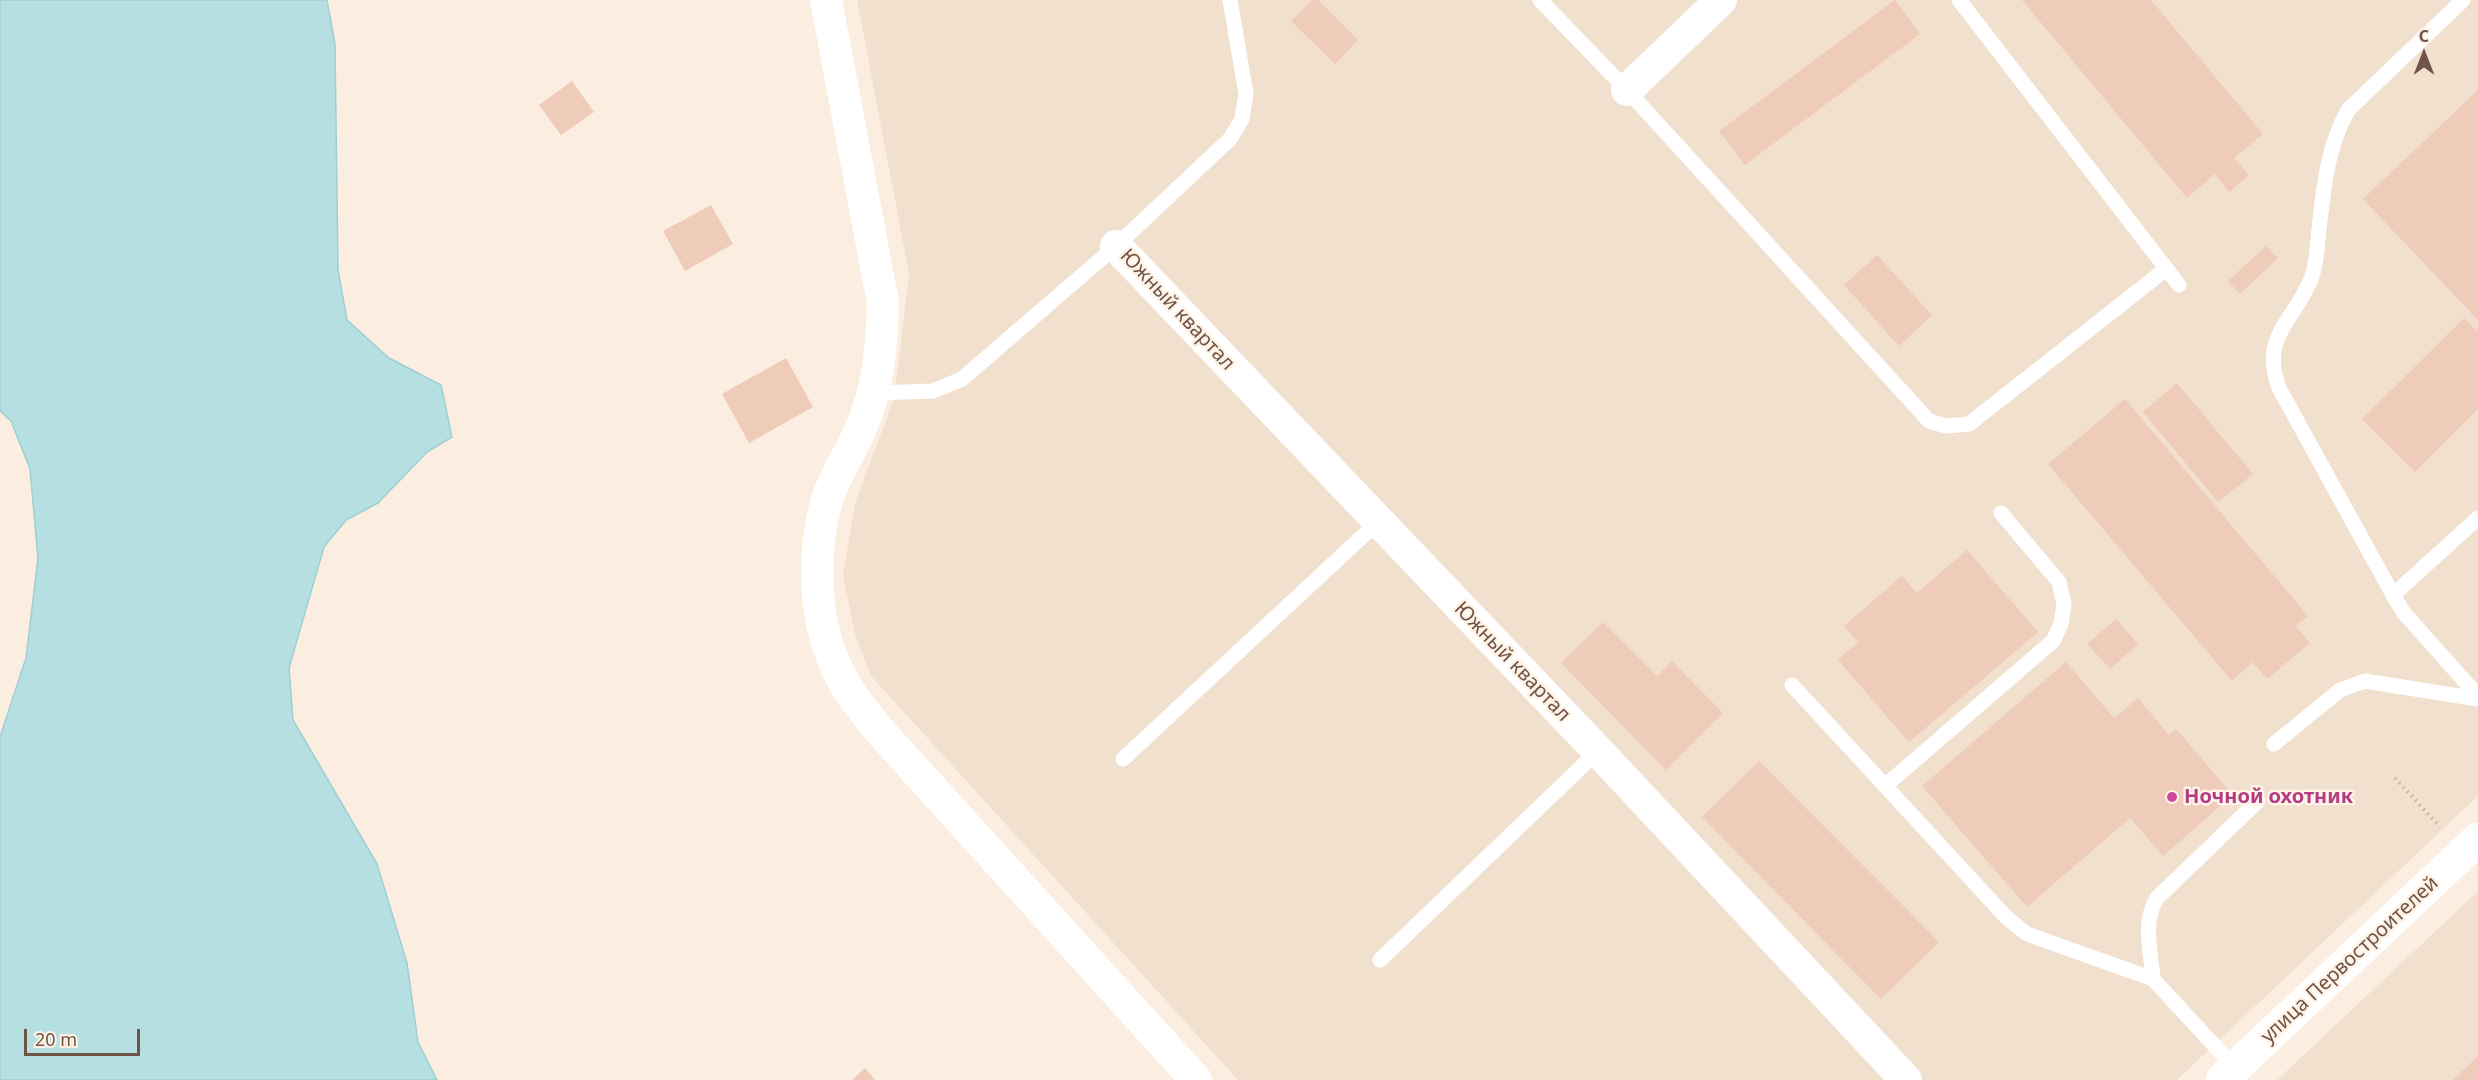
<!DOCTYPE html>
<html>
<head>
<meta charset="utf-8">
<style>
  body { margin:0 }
  #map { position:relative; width:2478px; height:1080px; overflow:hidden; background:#fbeee0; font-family:"Noto Sans",sans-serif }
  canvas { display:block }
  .north { position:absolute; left:2394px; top:24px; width:60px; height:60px; -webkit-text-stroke:4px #fef3e5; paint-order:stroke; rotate:0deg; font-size:16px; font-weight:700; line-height:24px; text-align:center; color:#705449 }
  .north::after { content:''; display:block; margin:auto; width:21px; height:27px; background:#705449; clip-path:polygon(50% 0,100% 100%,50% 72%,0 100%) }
  .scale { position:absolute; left:24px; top:1029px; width:116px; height:27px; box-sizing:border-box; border:3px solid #705449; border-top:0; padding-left:8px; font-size:18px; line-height:21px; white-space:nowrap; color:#705449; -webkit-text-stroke:4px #fef3e5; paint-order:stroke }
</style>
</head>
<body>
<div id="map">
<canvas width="2478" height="1080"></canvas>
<div class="north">С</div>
<div class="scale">20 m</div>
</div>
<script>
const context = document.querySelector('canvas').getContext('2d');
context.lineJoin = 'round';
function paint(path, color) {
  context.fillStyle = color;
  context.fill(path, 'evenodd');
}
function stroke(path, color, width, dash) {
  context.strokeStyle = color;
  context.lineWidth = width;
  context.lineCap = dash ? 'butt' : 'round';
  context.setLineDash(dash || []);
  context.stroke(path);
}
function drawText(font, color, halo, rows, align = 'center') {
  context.font = font + ' "Noto Sans",sans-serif';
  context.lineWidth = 5;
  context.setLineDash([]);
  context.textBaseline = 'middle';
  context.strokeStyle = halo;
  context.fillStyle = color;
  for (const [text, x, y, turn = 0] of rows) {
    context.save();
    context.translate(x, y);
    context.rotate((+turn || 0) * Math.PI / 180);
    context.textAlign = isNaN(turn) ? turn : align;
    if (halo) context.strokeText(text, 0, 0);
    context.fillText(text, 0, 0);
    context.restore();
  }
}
paint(new Path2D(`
  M857 0H2478V796L2177 1080H1238L871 676 855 634 843 575 855 503 894 399 909 274Z
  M2478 891V1080H2277Z`), '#f2e0cf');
const water = new Path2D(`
  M0 0H327L335 44 338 270 347 320 389 358 441 385 452 437 427 452 378 503 346 520 324 547 289 668 293 720 377 864 407 963 418 1042 437 1080H0V737L26 658 38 558 30 469 11 421 0 411Z`);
paint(water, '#b6dfe2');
stroke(water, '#9dcfd4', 1.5);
paint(new Path2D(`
  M1312 0H1318L1358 40 1335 64 1291 21Z
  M1895 0 1920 34 1745 165 1719 131Z
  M2022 0H2151L2263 134 2234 158 2249 175 2229 192 2215 174 2187 198Z
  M572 81 594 112 561 135 539 105Z
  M2478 90V320L2363 199Z
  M711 205 733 244 685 271 663 231Z
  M2266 246 2278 258 2240 294 2228 281Z
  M1877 255 1932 315 1899 346 1844 285Z
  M2464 318 2478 332V409L2415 472 2362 419Z
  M786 358 813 407 749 443 722 394Z
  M2177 383 2253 474 2218 502 2143 412Z
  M2125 399 2308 616 2296 626 2310 643 2267 679 2253 662 2232 681 2048 464Z
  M1967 550 2038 632 1909 742 1838 660 1858 642 1844 626 1902 576 1917 593Z
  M2116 619 2138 644 2110 669 2087 644Z
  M1603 622 1657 676 1672 661 1723 713 1666 770 1561 663Z
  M2066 662 2114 718 2138 698 2169 735 2176 729 2233 795 2163 856 2130 818 2027 907 1922 786Z
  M1759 761 1939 942 1881 999 1702 817Z
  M2478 1056V1080H2453Z
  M865 1068 875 1080H852Z`), '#efcbb9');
stroke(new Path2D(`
  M2395 778 2440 827`), '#d3ae9d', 4, [1.5, 4.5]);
stroke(new Path2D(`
  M1540 0 1627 90 1929 421 1946 426 1969 424 2166 269
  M1959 0 2179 285
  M2463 0 2348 110C2327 148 2324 186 2319 229 2317 245 2317 264 2311 279 2293 323 2260 336 2279 388L2393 595 2404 613 2478 696
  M874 393 933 391 962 379 1116 246 1230 139 1242 119 1246 94 1230 0
  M2393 595 2478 518
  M1792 685 2007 918 2027 934 2153 979 2235 1068
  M2274 744 2340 690 2365 681 2478 699
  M1123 759 1378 522
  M1885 786 2053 641 2061 624 2064 604 2059 582 2001 513
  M1380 960 1598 751
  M2153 979C2151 952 2142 922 2157 898L2258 801`), '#fff', 15);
stroke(new Path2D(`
  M826 0 883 303C882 347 878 388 861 428 851 453 833 477 826 503 811 560 814 625 841 677 850 696 866 713 878 729L1196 1080
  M1627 90 1721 0
  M1116 246 1598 751 1906 1080`), '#fff', 32);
stroke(new Path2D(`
  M2222 1080 2478 839`), '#fff', 33);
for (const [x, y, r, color] of [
  [2172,797,6,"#d1479c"]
]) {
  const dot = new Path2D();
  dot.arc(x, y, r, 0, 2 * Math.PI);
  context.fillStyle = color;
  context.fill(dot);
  stroke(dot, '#fef3e5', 2);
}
drawText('20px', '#705449', '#fef3e5', [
  ["Южный квартал",1177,310,47],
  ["Южный квартал",1512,662,46],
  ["улица Первостроителей",2350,960,-43]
]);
drawText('bold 20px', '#b23c85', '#fef3e5', [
  ["Ночной охотник",2184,797]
], 'left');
</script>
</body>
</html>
